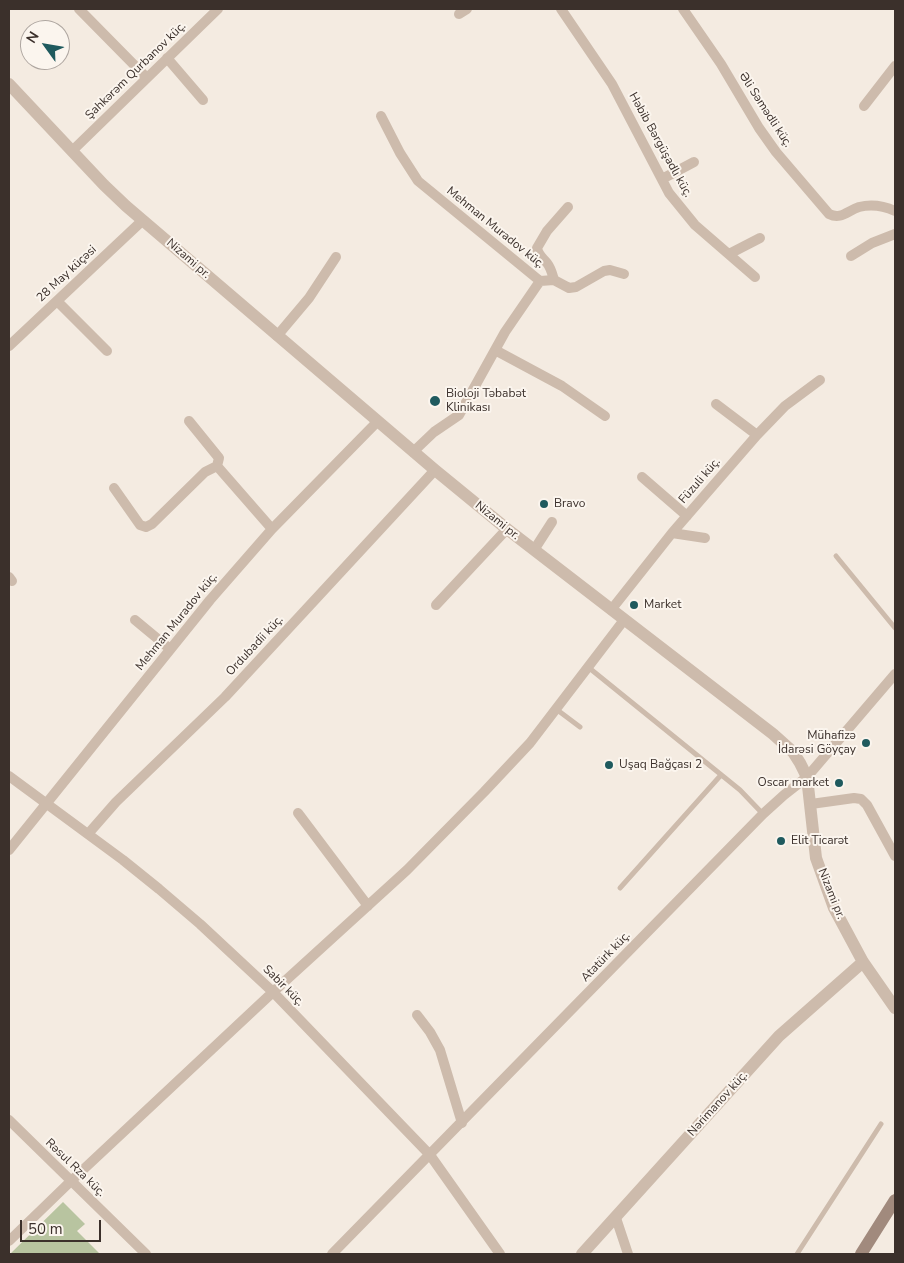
<!DOCTYPE html>
<html>
<head>
<meta charset="utf-8">
<style>
  body { margin:0 }
  #map { position:relative; width:904px; height:1263px; overflow:hidden; background:#f4ebe1; font-family:"Nunito Sans",sans-serif }
  canvas { display:block }
  .frame { position:absolute; inset:0; border:10px solid #3b302b; pointer-events:none }
  .north { position:absolute; left:20px; top:20px; width:50px; height:50px; box-sizing:border-box; background:#fbf5ee; border:1px solid #aea6a0; border-radius:50%; rotate:302deg; font-size:14px; font-weight:700; line-height:20px; text-align:center; color:#3b302b }
  .north::after { content:''; display:block; margin:auto; width:18px; height:22px; background:#1f5a5e; clip-path:polygon(50% 0,100% 100%,50% 72%,0 100%) }
  .scale { position:absolute; left:20px; top:1220px; width:81px; height:22px; box-sizing:border-box; border:2px solid #3b302b; border-top:0; padding-left:6px; font-size:15px; line-height:18px; white-space:nowrap; color:#3b302b; -webkit-text-stroke:4px #fbf5ee; paint-order:stroke }
</style>
</head>
<body>
<div id="map">
<canvas width="904" height="1263"></canvas>
<div class="frame"></div>
<div class="north">N</div>
<div class="scale">50 m</div>
</div>
<script>
const context = document.querySelector('canvas').getContext('2d');
context.lineJoin = 'round';
function paint(path, color) {
  context.fillStyle = color;
  context.fill(path, 'evenodd');
}
function stroke(path, color, width, dash) {
  context.strokeStyle = color;
  context.lineWidth = width;
  context.lineCap = dash ? 'butt' : 'round';
  context.setLineDash(dash || []);
  context.stroke(path);
}
function drawText(font, color, halo, rows, align = 'center') {
  context.font = font + ' "Nunito Sans",sans-serif';
  context.lineWidth = 4;
  context.setLineDash([]);
  context.textBaseline = 'middle';
  context.strokeStyle = halo;
  context.fillStyle = color;
  for (const [text, x, y, turn = 0] of rows) {
    context.save();
    context.translate(x, y);
    context.rotate((+turn || 0) * Math.PI / 180);
    context.textAlign = isNaN(turn) ? turn : align;
    if (halo) context.strokeText(text, 0, 0);
    context.fillText(text, 0, 0);
    context.restore();
  }
}
paint(new Path2D(`
  M63 1202 85 1224 77 1231 100 1254H10Z`), '#b8c4a0');
stroke(new Path2D(`
  M836 556 895 628
  M588 667 740 790 763 814
  M556 709 580 727
  M620 888 721 775
  M797 1254 881 1124`), '#cdbbac', 5);
stroke(new Path2D(`
  M79 9 147 78
  M561 9 612 84 669 193 695 225 755 277
  M683 9 721 64 759 128 776 152 829 214C841 220 847 211 859 207 871 204 884 206 895 211
  M459 14 467 9
  M167 58 203 100
  M864 106 895 66
  M381 116 400 153 418 181 540 281 505 332 459 415 434 432 413 452
  M72 151 218 9
  M662 179 694 162
  M729 254 760 238
  M851 256 872 243 895 234
  M554 280C552 273 551 268 547 263 542 257 538 255 537 248L547 231 568 207
  M540 281 554 280 569 288 576 287 604 271 610 270 624 274
  M57 301 107 351
  M277 336 309 298 336 257
  M9 346 143 220
  M495 350 562 386 605 416
  M716 404 757 435
  M189 421 219 458 217 466 272 529
  M642 477 687 516
  M114 488 140 525 146 527 152 524 205 472 217 466
  M672 533 705 538
  M534 550 552 522
  M9 577 12 581
  M436 605 507 529
  M611 610 672 533 757 435 785 406 820 380
  M135 620 170 649
  M9 776 123 860 159 889 200 924 273 992 430 1155 500 1254
  M811 804 854 798 861 799 867 805 895 856
  M298 813 368 906
  M88 834 116 802 225 697 435 470
  M9 850 210 600 272 529 377 422
  M417 1015 430 1032 440 1050 462 1123
  M9 1120 146 1254
  M616 1218 628 1254
  M9 1241 71 1181 273 992 407 870 484 792 530 743 624 620
  M332 1254 763 814 784 795 807 777 895 674`), '#cdbbac', 10);
stroke(new Path2D(`
  M9 84 104 185 126 206 435 470 507 529 773 734 793 752 800 763 807 777 816 858 834 908 863 962 895 1008
  M582 1254 779 1036 863 962`), '#cdbbac', 12);
stroke(new Path2D(`
  M861 1254 895 1200`), '#a18a7d', 12);
for (const [x, y, r, color] of [
  [435,401,6,"#1f5a5e"],
  [544,504,5,"#1f5a5e"],
  [634,605,5,"#1f5a5e"],
  [866,743,5,"#1f5a5e"],
  [609,765,5,"#1f5a5e"],
  [839,783,5,"#1f5a5e"],
  [781,841,5,"#1f5a5e"]
]) {
  const dot = new Path2D();
  dot.arc(x, y, r, 0, 2 * Math.PI);
  context.fillStyle = color;
  context.fill(dot);
  stroke(dot, '#fbf5ee', 2);
}
drawText('12px', '#3b302b', '#fbf5ee', [
  ["Şahkərəm Qurbanov küç.",136,71,-44],
  ["Əli Səmədli küç.",765,110,57],
  ["Həbib Bərgüşadlı küç.",660,145,61],
  ["Mehman Muradov küç.",495,228,39],
  ["Nizami pr.",188,259,41],
  ["28 May küçəsi",67,274,-43],
  ["Füzuli küç.",700,481,-49],
  ["Nizami pr.",497,521,39],
  ["Mehman Muradov küç.",177,622,-51],
  ["Ordubadii küç.",255,646,-47],
  ["Nizami pr.",831,894,68],
  ["Atatürk küç.",606,957,-46],
  ["Sabir küç.",283,986,45],
  ["Nərimanov küç.",718,1104,-48],
  ["Rəsul Rza küç.",75,1168,44]
]);
drawText('12px', '#3b302b', '#fbf5ee', [
  ["Bioloji Təbabət",446,394],
  ["Klinikası",446,408],
  ["Bravo",554,504],
  ["Market",644,605],
  ["Mühafizə",856,736,"right"],
  ["İdarəsi Göyçay",856,750,"right"],
  ["Uşaq Bağçası 2",619,765],
  ["Oscar market",829,783,"right"],
  ["Elit Ticarət",791,841]
], 'left');
</script>
</body>
</html>
